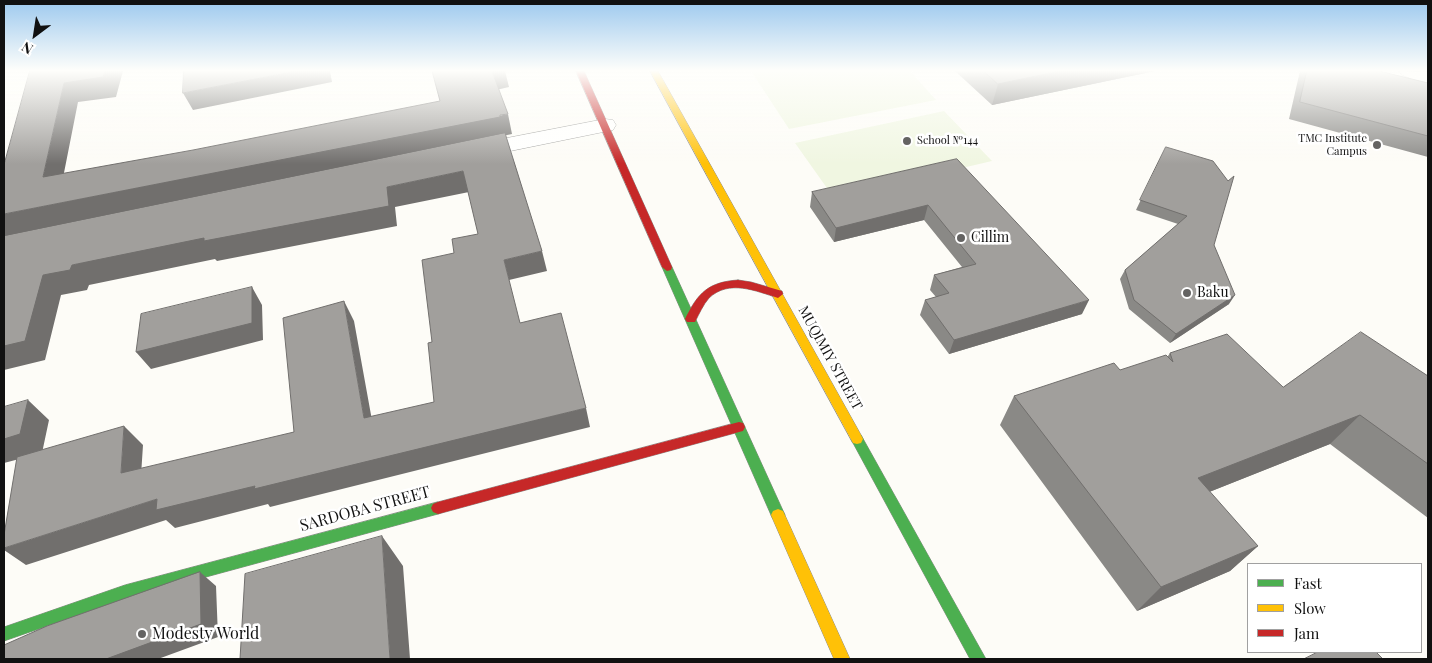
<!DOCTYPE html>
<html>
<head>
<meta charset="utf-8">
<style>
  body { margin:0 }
  #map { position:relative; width:1432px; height:663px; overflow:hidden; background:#fdfcf7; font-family:"Playfair Display",serif }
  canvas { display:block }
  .frame { position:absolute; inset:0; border:5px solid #111; pointer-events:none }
  .legend { position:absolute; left:1247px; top:563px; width:175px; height:90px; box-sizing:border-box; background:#fff; border:1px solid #a0a0a0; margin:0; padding:6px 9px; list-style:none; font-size:15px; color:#111 }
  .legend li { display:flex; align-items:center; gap:10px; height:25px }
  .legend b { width:25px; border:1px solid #a0a0a0 }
  .north { position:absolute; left:10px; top:10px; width:50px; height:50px; -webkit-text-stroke:4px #fff; paint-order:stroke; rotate:211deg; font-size:14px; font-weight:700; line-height:20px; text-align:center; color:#111 }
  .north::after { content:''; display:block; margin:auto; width:18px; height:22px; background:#111; clip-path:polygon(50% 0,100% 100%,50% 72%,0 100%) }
</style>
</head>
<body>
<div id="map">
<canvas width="1432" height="663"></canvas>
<div class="frame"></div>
<ul class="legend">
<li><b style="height:6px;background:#4caf50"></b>Fast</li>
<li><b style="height:6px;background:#ffc107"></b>Slow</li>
<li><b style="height:6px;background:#c62828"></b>Jam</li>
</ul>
<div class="north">N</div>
</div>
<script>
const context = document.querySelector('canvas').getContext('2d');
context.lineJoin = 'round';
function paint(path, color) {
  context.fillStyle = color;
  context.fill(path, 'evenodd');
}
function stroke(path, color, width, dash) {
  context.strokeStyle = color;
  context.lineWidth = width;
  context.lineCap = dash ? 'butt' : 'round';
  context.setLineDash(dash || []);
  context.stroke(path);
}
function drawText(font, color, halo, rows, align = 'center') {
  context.font = font + ' "Playfair Display",serif';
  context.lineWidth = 5;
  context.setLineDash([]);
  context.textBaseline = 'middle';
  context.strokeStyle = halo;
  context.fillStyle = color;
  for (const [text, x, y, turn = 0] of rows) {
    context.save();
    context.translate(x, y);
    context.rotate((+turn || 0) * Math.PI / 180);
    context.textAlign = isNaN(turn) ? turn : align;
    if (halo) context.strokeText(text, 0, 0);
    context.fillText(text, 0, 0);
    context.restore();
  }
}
paint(new Path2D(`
  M751 71H910L936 100 789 129Z
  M944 111 992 161 834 198 795 143Z`), '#f0f6e1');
const street = new Path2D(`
  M1399 71 1428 72V85L1402 75Z
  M605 119 613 120 616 125 613 130 471 159 463 157 460 152 463 147 471 145Z`);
const fast = new Path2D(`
  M667 263 672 267 785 515 783 519 778 521 773 519 771 515 662 267Z
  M857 434 861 435 986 659H970L853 443 851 439 853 435Z
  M438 502 443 504 445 508 443 512 438 514 125 599 4 641V627L125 585Z`);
const slow = new Path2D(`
  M650 71H658L861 435 863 439 861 443 857 444 853 443Z
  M778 509 783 511 850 659H834L771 515 773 511Z`);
const jam = new Path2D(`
  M576 71H584L672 267 671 270 667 271 662 267Z
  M738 280 751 282 782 291 783 294 778 298C756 291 729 279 709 298 703 305 699 314 695 322H687L685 319C698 293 708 282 738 280Z
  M739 422 743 423 745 427 743 431 739 432 438 514 433 512 431 508 433 504 438 502Z`);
stroke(street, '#979795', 1);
stroke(fast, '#8e8d8b', 1);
stroke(slow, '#8e8d8b', 1);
stroke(jam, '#8e8d8b', 1);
paint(street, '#fffffe');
paint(fast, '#4caf50');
paint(slow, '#ffc107');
paint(jam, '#c62828');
paint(new Path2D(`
  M955 71H1155L992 105Z
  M1300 71H1379L1428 83V157L1289 119Z
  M1166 147 1214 245 1229 304 1170 343 1129 309 1120 279 1125 270 1178 224 1136 210Z
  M957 159 1082 314 949 354 920 315 925 300 936 297 930 290 934 275 962 267 924 220 834 242 810 207 812 192Z
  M1170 353 1283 387 1428 376V518L1330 444 1209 492 1258 546 1230 571 1137 611 1000 425 1014 396 1120 370 1168 356Z`), '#8a8986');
paint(new Path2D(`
  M105 71H123L116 97 78 102 59 198 43 177 64 83Z
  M297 71H330L332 82 193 110 183 93Z
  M492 71H505L509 87 496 90Z
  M1060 71H1155L992 105 998 84Z
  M508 114 512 134 4 238V214Z
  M463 171 469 192 395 207 397 226 217 261 215 259 89 285 87 290 61 295 45 360 4 370V346L43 275 72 265 387 187Z
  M928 205 924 220 834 242 836 228Z
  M542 251 547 271 509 280 504 260Z
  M252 287 262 305 263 340 151 369 136 352Z
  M1235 295 1229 304 1170 343 1176 334Z
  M1089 300 1082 314 949 354 954 340Z
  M344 301 354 321 375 437 364 418Z
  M28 400 49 420 42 453 4 463V439Z
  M586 408 590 427 270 507 268 504 175 528 166 520 26 565 4 550V548L157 499 255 486Z
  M1360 415 1330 444 1174 506 1198 478Z
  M124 426 143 445 140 491 121 473Z
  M382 536 403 566 410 659H390Z
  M1258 546 1230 571 1137 611 1161 587Z
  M200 572 216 586 218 637 158 659H106Z`), '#716f6d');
const building = new Path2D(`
  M30 71H105L103 77 64 83 43 177 193 150 440 101 432 71H492L508 114 500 115V117L4 214V165Z
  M184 71H297L183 93Z
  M984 71H1060L998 84Z
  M1307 71H1379L1428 83V136L1300 102Z
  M505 133 542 251 504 260 520 323 561 313 586 408 254 489 255 486 156 510 157 499 4 548V535L17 457 124 426 121 473 294 432 283 318 344 301 364 418 434 402 428 343 432 342 422 260 454 253 452 239 478 234 463 171 387 187 389 206 204 241V238L72 265 70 270 43 275 25 341 4 346V236Z
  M1166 147 1213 161 1228 181 1234 176 1214 245 1235 295 1176 334 1134 300 1125 270 1187 216 1140 200Z
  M957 159 1089 300 954 340 925 300 949 293 934 275 976 264 928 205 836 228 812 192Z
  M252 287V323L136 352 141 314Z
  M1361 332 1428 376V464L1360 415 1198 478 1258 546 1161 587 1014 396 1114 363 1120 370 1166 355 1173 362 1170 353 1227 334 1283 387Z
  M28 400 20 434 4 439V407Z
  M382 536 390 659H240L245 574Z
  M200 572 201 624 106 659H4V645L47 626Z
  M1318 652H1376L1383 659H1304Z`);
paint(building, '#a19f9c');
stroke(building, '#716f6d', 1);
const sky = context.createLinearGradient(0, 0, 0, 164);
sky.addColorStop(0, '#9dc9ee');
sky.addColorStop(0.43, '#fefefb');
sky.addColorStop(1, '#fefefb00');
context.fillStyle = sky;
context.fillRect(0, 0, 1432, 164);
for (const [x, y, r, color] of [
  [907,141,5,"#646362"],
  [1377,145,5,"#646362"],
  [961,238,5,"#646362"],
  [1187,293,5,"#646362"],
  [142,634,5,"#646362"]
]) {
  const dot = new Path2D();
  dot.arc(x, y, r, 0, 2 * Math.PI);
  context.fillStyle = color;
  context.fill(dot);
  stroke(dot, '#fff', 2);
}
drawText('11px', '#111', '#fff', [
  ["TMC Institute",1367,139],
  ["Campus",1367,152],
  ["School №144",917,141,"left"]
], 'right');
drawText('14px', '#111', '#fff', [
  ["Cillim",971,238],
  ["Baku",1197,293]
], 'left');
drawText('14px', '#111', '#fff', [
  ["MUQIMIY STREET",830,358,61]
]);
drawText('16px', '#111', '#fff', [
  ["SARDOBA STREET",365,509,-15]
]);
drawText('16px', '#111', '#fff', [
  ["Modesty World",152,634]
], 'left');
</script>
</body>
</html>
